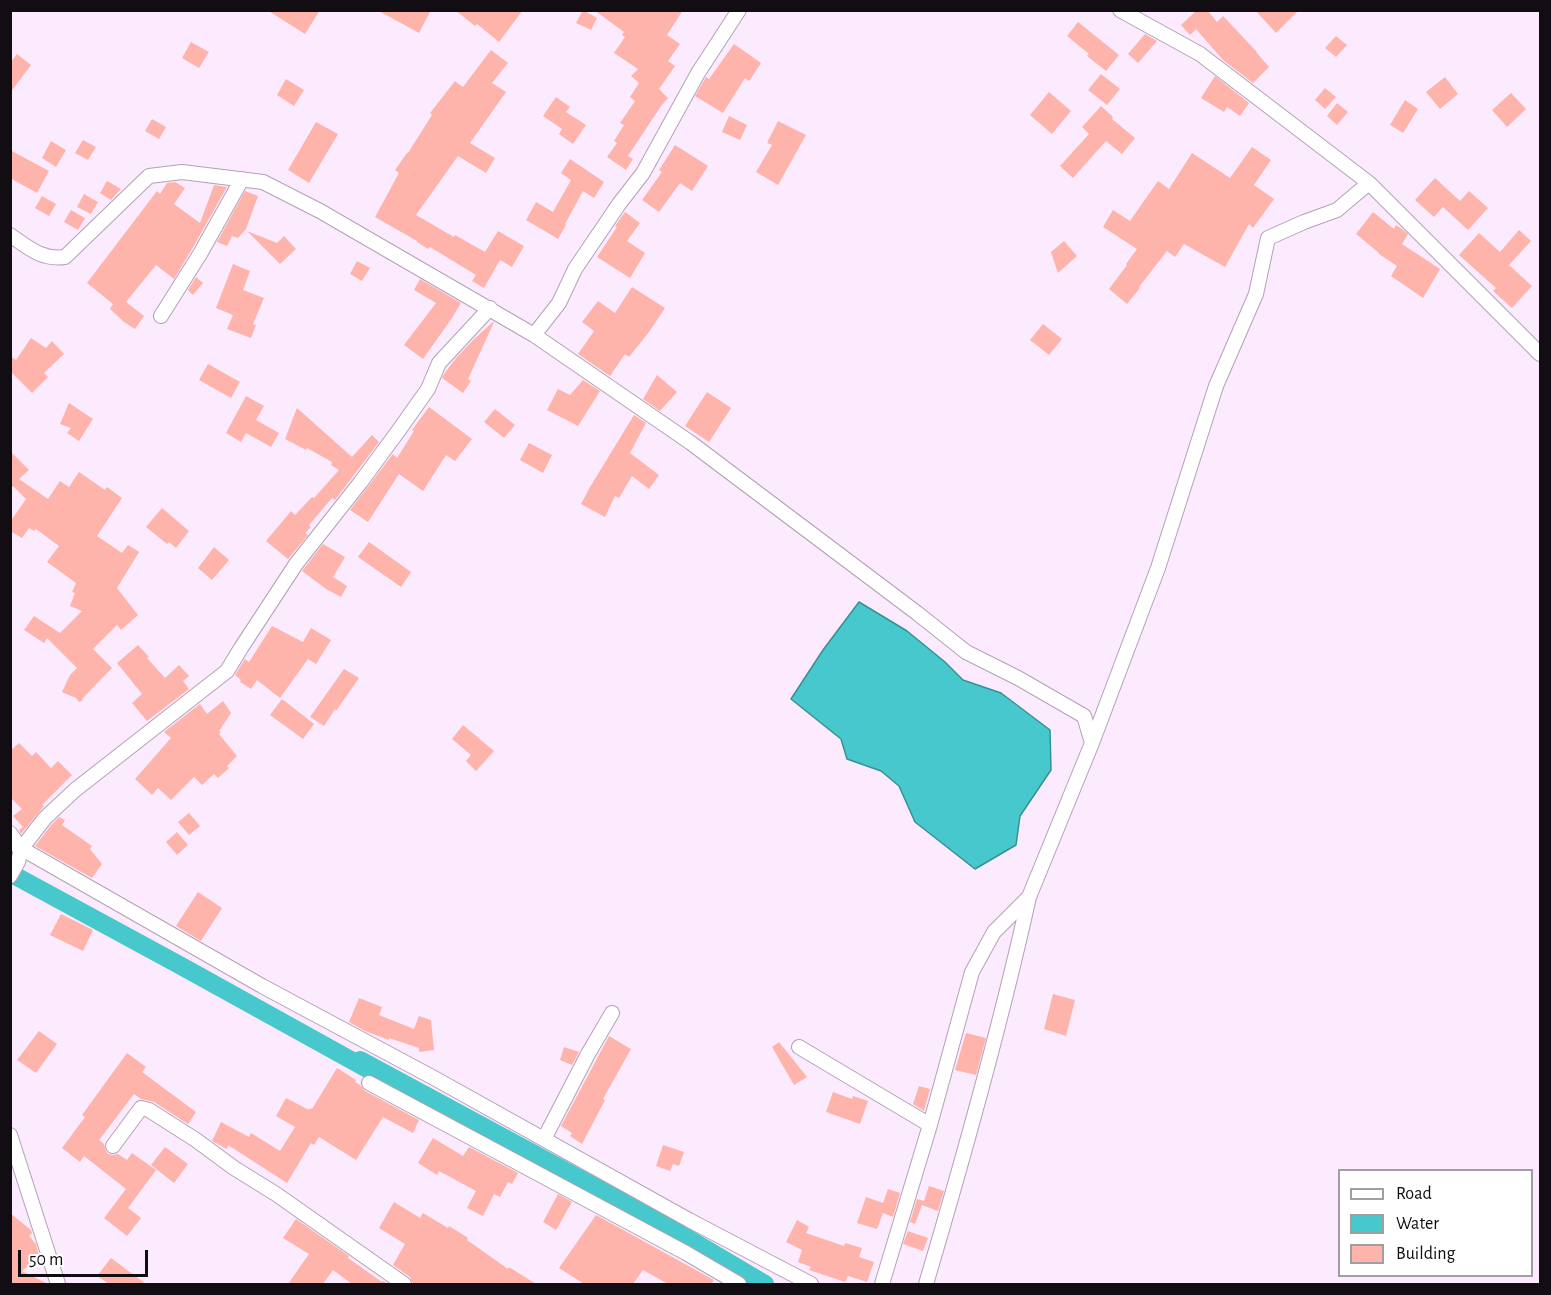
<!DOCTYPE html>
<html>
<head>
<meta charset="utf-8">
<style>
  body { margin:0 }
  #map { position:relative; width:1551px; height:1295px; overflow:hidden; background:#fcebfe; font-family:"Alegreya Sans",sans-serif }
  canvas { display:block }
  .frame { position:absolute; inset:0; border:12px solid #120d13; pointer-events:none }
  .legend { position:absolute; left:1338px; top:1169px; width:195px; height:108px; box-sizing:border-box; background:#fff; border:2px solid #a09ea1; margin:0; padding:8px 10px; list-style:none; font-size:18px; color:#120d13 }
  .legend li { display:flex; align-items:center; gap:12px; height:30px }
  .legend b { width:30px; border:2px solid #a09ea1 }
  .scale { position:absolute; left:18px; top:1250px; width:130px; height:27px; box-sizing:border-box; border:3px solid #120d13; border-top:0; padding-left:8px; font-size:18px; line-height:21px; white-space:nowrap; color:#120d13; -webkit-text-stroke:4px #fff; paint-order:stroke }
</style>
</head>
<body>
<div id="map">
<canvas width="1551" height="1295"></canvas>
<div class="frame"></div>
<ul class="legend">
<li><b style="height:8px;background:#fff"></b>Road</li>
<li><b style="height:16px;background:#47c8cd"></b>Water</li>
<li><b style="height:16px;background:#feb3ab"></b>Building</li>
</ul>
<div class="scale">50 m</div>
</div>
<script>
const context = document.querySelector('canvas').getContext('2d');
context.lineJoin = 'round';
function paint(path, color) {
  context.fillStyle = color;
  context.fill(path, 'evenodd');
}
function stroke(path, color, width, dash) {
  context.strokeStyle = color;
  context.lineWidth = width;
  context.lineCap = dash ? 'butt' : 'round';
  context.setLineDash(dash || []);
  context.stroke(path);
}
const water = new Path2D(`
  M859 602 907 631 945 662 963 680 1001 693 1050 730 1051 770 1020 816 1016 845 975 869 915 822 899 786 881 771 847 759 841 739 791 699 823 650Z`);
paint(water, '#47c8cd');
stroke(water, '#379095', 1.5);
stroke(new Path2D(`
  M10 873 183 967 369 1070
  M360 1060 662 1223 765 1284`), '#47c8cd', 18);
paint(new Path2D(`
  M267 10H320L305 34Z
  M377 10H431L419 33Z
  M455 10H523L499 42 477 24 475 26Z
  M583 10 597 18 591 30 576 23Z
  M594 10H683L667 35 680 44 668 61 675 66 659 89 668 98 661 106 628 156 633 159 626 170 607 157 617 143 614 141 624 125 620 123 635 101 630 97 639 83 631 76 638 69 614 53 625 37 622 35 624 32Z
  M1197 10H1207L1217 22 1223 16 1257 52H1256L1269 67 1253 83 1223 60 1196 29 1190 35 1181 25Z
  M1255 10H1299L1276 33Z
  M1078 22 1119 55 1106 71 1087 56 1089 54 1067 36Z
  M1145 34 1157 41 1138 63 1128 54Z
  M1336 36 1347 45 1336 57 1325 48Z
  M191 42 209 52 199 68 182 58Z
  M734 44 761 63 749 81 745 78 723 113 695 96 706 77 709 79Z
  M491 50 508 63 492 83 506 92 470 143 495 158 486 173 458 156 416 215 454 237 455 235 485 252 498 231 524 246 512 267 500 260 484 288 472 281 476 275 430 247 428 249 417 242V241L375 217 399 173 395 170 407 153H408L432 115 430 113 455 81 463 87Z
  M17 54 31 65 10 93V63Z
  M1101 74 1120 89 1107 105 1088 90Z
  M1215 76 1249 103 1240 116 1227 107 1224 112 1201 98Z
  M1445 77 1458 94 1440 109 1426 92Z
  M286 79 304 90 294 106 277 95Z
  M1325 88 1336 97 1325 109 1315 100Z
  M1049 92 1071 111 1052 134 1030 115Z
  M1511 93 1526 109 1507 127 1492 110Z
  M556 97 570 107 566 112 586 125 573 144 559 134 562 129 543 116Z
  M1405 100 1418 109 1403 133 1390 125Z
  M1337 103 1348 112 1337 125 1327 116Z
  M1101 106 1113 117 1112 119 1135 138 1122 154 1106 141 1073 178 1060 166 1089 134 1082 127Z
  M729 116 747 125 740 140 722 132Z
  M152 119 166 127 159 139 145 131Z
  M778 121 806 135 778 185 756 172 772 145 767 143Z
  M316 122 338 134 309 183 288 170Z
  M83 140 96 147 88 160 75 153Z
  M51 141 66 150 56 167 42 158Z
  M675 145 708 166 692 191 680 183 659 212 642 200 662 172 659 170Z
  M1252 147 1271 160 1254 185 1274 199 1253 228 1249 224 1225 267 1184 244 1175 257 1167 251 1139 287 1140 288 1127 304 1109 289 1127 265 1126 264 1137 249 1103 227 1113 210 1130 221 1158 181 1169 189 1192 153 1230 178Z
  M10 150 49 171 37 193 10 178Z
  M570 159 604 182 594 198 583 191 565 224 566 225 558 239 526 220 536 202 553 212 571 180 561 173Z
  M1435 178 1460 201 1469 191 1488 208 1468 230 1443 207 1434 217 1415 200Z
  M107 181 121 189 111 200 100 193Z
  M175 182 185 188 174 204 200 223 214 185 227 187 192 249 174 279 156 265 126 302 144 316 135 329 124 322 110 309 113 304 87 283 157 191 160 194 167 183Z
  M245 191 258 196 246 229 238 238 232 236 227 246 217 242Z
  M84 194 98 202 91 214 77 207Z
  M42 196 56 204 49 216 35 208Z
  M71 210 85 218 78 230 64 222Z
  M625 212 640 223 627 241 645 253 630 278 597 257 617 227 615 226Z
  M1373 212 1394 229 1396 225 1402 229 1408 234 1402 244 1440 269 1423 298 1391 276 1397 266 1379 254V253L1356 234Z
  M1519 230 1531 241 1509 265 1532 286 1512 308 1493 291 1496 288 1459 255 1479 233 1500 252Z
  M247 231 277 243 284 236 296 249 280 264Z
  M1064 241 1077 256 1058 273 1051 252Z
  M357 261 370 268 362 281 350 274Z
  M233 264 250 271 243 290 264 298 253 324 256 325 251 338 227 329 233 315 216 308Z
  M196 277 203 283 193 295 188 290Z
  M420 279 461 303 452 318 423 359 404 345 436 303 414 290Z
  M632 287 665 308 649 332 629 357 625 354 610 376 578 354 594 331 582 322 598 301 615 313Z
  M493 322H494L468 379 471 381 463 393 442 378 444 374 456 358 474 339Z
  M1043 324 1062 339 1049 355 1030 340Z
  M31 338 46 348 52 341 64 354 44 373 48 377 32 393 10 371V356L16 360Z
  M208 364 240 382 231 398 199 380Z
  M657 375 677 392 660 411 643 399Z
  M583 380 600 391 578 426 547 410 558 389 570 395Z
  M707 392 731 408 709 442 685 426Z
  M246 396 264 406 256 420 279 433 271 447 246 433 241 442 226 433Z
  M69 403 93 419 79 441 67 433 71 428 60 424Z
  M429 407 472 439 455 461 446 455 423 491 399 474 368 522 350 510 393 454 397 458 414 431 412 430Z
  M297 408 352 457 372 435 379 442 335 500 332 498 309 525 311 527 305 533 308 535 288 559 266 541 291 511 295 515 312 497 314 498 339 470 331 465 332 462 307 448 306 450 285 439Z
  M495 409 515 425 504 438 484 422Z
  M634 415 646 423 630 453 659 475 649 489 632 476 619 498 615 496 605 517 581 504 590 487Z
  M529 443 552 455 543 473 520 460Z
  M10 451 29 470 19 479 48 499 60 481 69 487 79 472 105 490 107 487 122 498 97 536 122 553 128 545 139 552 117 588 138 615 121 630 117 625 93 649 112 668 83 698 82 701 79 702 76 698 62 692 70 675 77 668 47 638 44 643 24 630 34 616 60 633 82 611 70 606 75 593 72 592 76 583 47 562 59 546 36 529 34 531 29 528 22 538 10 531V522L26 499 13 486 10 488Z
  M162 508 189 531 176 548 169 542 167 544 146 527Z
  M369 542 411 572 401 587 358 557Z
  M323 544 345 557 333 577 347 586 341 597 326 589 302 571Z
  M214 547 229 560 212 580 198 568Z
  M272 626 303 642 311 628 331 640 316 664 308 659 280 698 257 680 251 689 240 682 241 680 235 675 245 659 249 662Z
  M138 645 149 657 147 658 165 678 179 665 189 676 183 681 189 689 147 721 132 703 142 694 117 663Z
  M344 669 359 678 336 711 335 709 324 726 310 717Z
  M282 699 314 724 303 739 270 715Z
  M223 701 231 713 219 731 221 732 219 734 237 756 227 766 229 768 218 778 214 774 202 785 194 777 171 800 158 788 152 795 135 779 171 738 164 732 200 704 207 714Z
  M463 725 494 751 476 771 466 761 471 755 452 739Z
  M19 743 32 756 36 752 51 768 58 761 72 775 42 805 44 806 21 834 19 830 23 827 13 816 22 809 10 797V751Z
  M189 813 200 826 189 835 178 822Z
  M59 817 65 820 62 825 92 846 90 849 102 864 92 878 35 846 52 824Z
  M177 832 188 845 177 855 166 842Z
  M198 892 222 908 201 941 176 926Z
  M61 914 93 930 83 951 50 935Z
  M1053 994 1075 1000 1066 1036 1044 1029Z
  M359 998 382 1007 379 1015 414 1029 419 1016 431 1020 434 1050 419 1052V1048L389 1038V1040L365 1031 349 1022Z
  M39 1031 57 1044 36 1073 17 1060Z
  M966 1033 986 1038 976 1075 955 1070Z
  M609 1036 631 1049 603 1099 605 1100 582 1144 570 1136 572 1133 561 1126Z
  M779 1042 807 1077 794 1085 772 1047Z
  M564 1047 579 1052 572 1065 560 1060Z
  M127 1053 146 1067 142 1072 196 1112 188 1124 154 1102 141 1099 134 1094 99 1140 104 1144 105 1149 108 1154 113 1155 118 1154 127 1160 132 1153 156 1170 128 1208 141 1218 127 1236 104 1218 126 1189 84 1156 80 1162 62 1148 85 1117 82 1115Z
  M337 1068 356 1080 355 1082 360 1085 365 1091 419 1120 413 1133 383 1117 356 1160 319 1137 314 1145 311 1143 287 1183 228 1145 227 1149 212 1141 221 1122 249 1137 251 1133 280 1151 295 1127 276 1116 286 1098 309 1110 310 1108 312 1109Z
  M919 1086 930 1089 924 1111 913 1104Z
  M833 1092 852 1099 853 1096 868 1101 860 1124 826 1112Z
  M433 1138 463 1156 469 1147 518 1173 512 1184 508 1182 500 1197 494 1194 483 1216 467 1208 476 1191 439 1171 437 1175 418 1163Z
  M663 1145 684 1152 679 1166 673 1164 670 1171 656 1166Z
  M165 1147 188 1164 174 1183 151 1165Z
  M929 1186 944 1191 938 1211 922 1205 915 1224 910 1222 917 1199 924 1201Z
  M888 1189 900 1193 893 1217 883 1213 877 1229 857 1223 866 1197 883 1203Z
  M558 1194 572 1202 556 1230 543 1222Z
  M394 1202 420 1218 423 1213 448 1228 449 1226 468 1238 467 1240 508 1269 509 1267 536 1284H413L410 1277 393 1265 405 1244 379 1228Z
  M10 1213 31 1230 32 1233 29 1236 36 1244 39 1256 22 1271 48 1284H10Z
  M596 1215 714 1280 711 1284H668L643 1270 633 1284H584L559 1268Z
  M296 1219 349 1256 348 1258 382 1282 383 1281 389 1284H352L333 1270 323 1284H288L309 1254 283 1238Z
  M797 1220 809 1227 806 1233 844 1246 845 1243 862 1248 859 1257 874 1262 867 1282 848 1276 845 1282 809 1270 811 1267 798 1262 802 1250 786 1242Z
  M908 1231 928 1238 923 1251 903 1244Z
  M111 1258 146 1284H109L97 1276Z`), '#feb3ab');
const minor = new Path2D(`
  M1120 10 1200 54 1369 183 1540 354
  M10 235C29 248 41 260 65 257L149 176 182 172 263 182 320 211 534 335 559 303 575 269 619 204 643 173 698 73 739 10
  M161 316 200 254 242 179
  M534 335 691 443 917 613 966 652 1018 678 1084 716 1092 743 1029 897 994 932 972 972 930 1125 882 1284
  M1092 743 1158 568 1216 386 1256 294 1268 238 1304 222 1337 210 1369 183
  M10 833 21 849 18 862 10 876
  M10 842 262 986 434 1078 689 1220 811 1284
  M21 849 45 818 75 790 227 671 241 648 296 564 360 483 399 430 428 389 439 363 490 308
  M799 1047 930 1125
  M369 1083 686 1253 739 1284
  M10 1135 58 1284
  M544 1139 588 1054 612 1013
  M113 1146 141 1108 149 1110 196 1140 234 1168 276 1194 404 1284
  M926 1284C964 1156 1000 1028 1029 897`);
stroke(minor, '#b1a2b3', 16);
stroke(minor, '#fff', 14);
</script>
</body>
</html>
